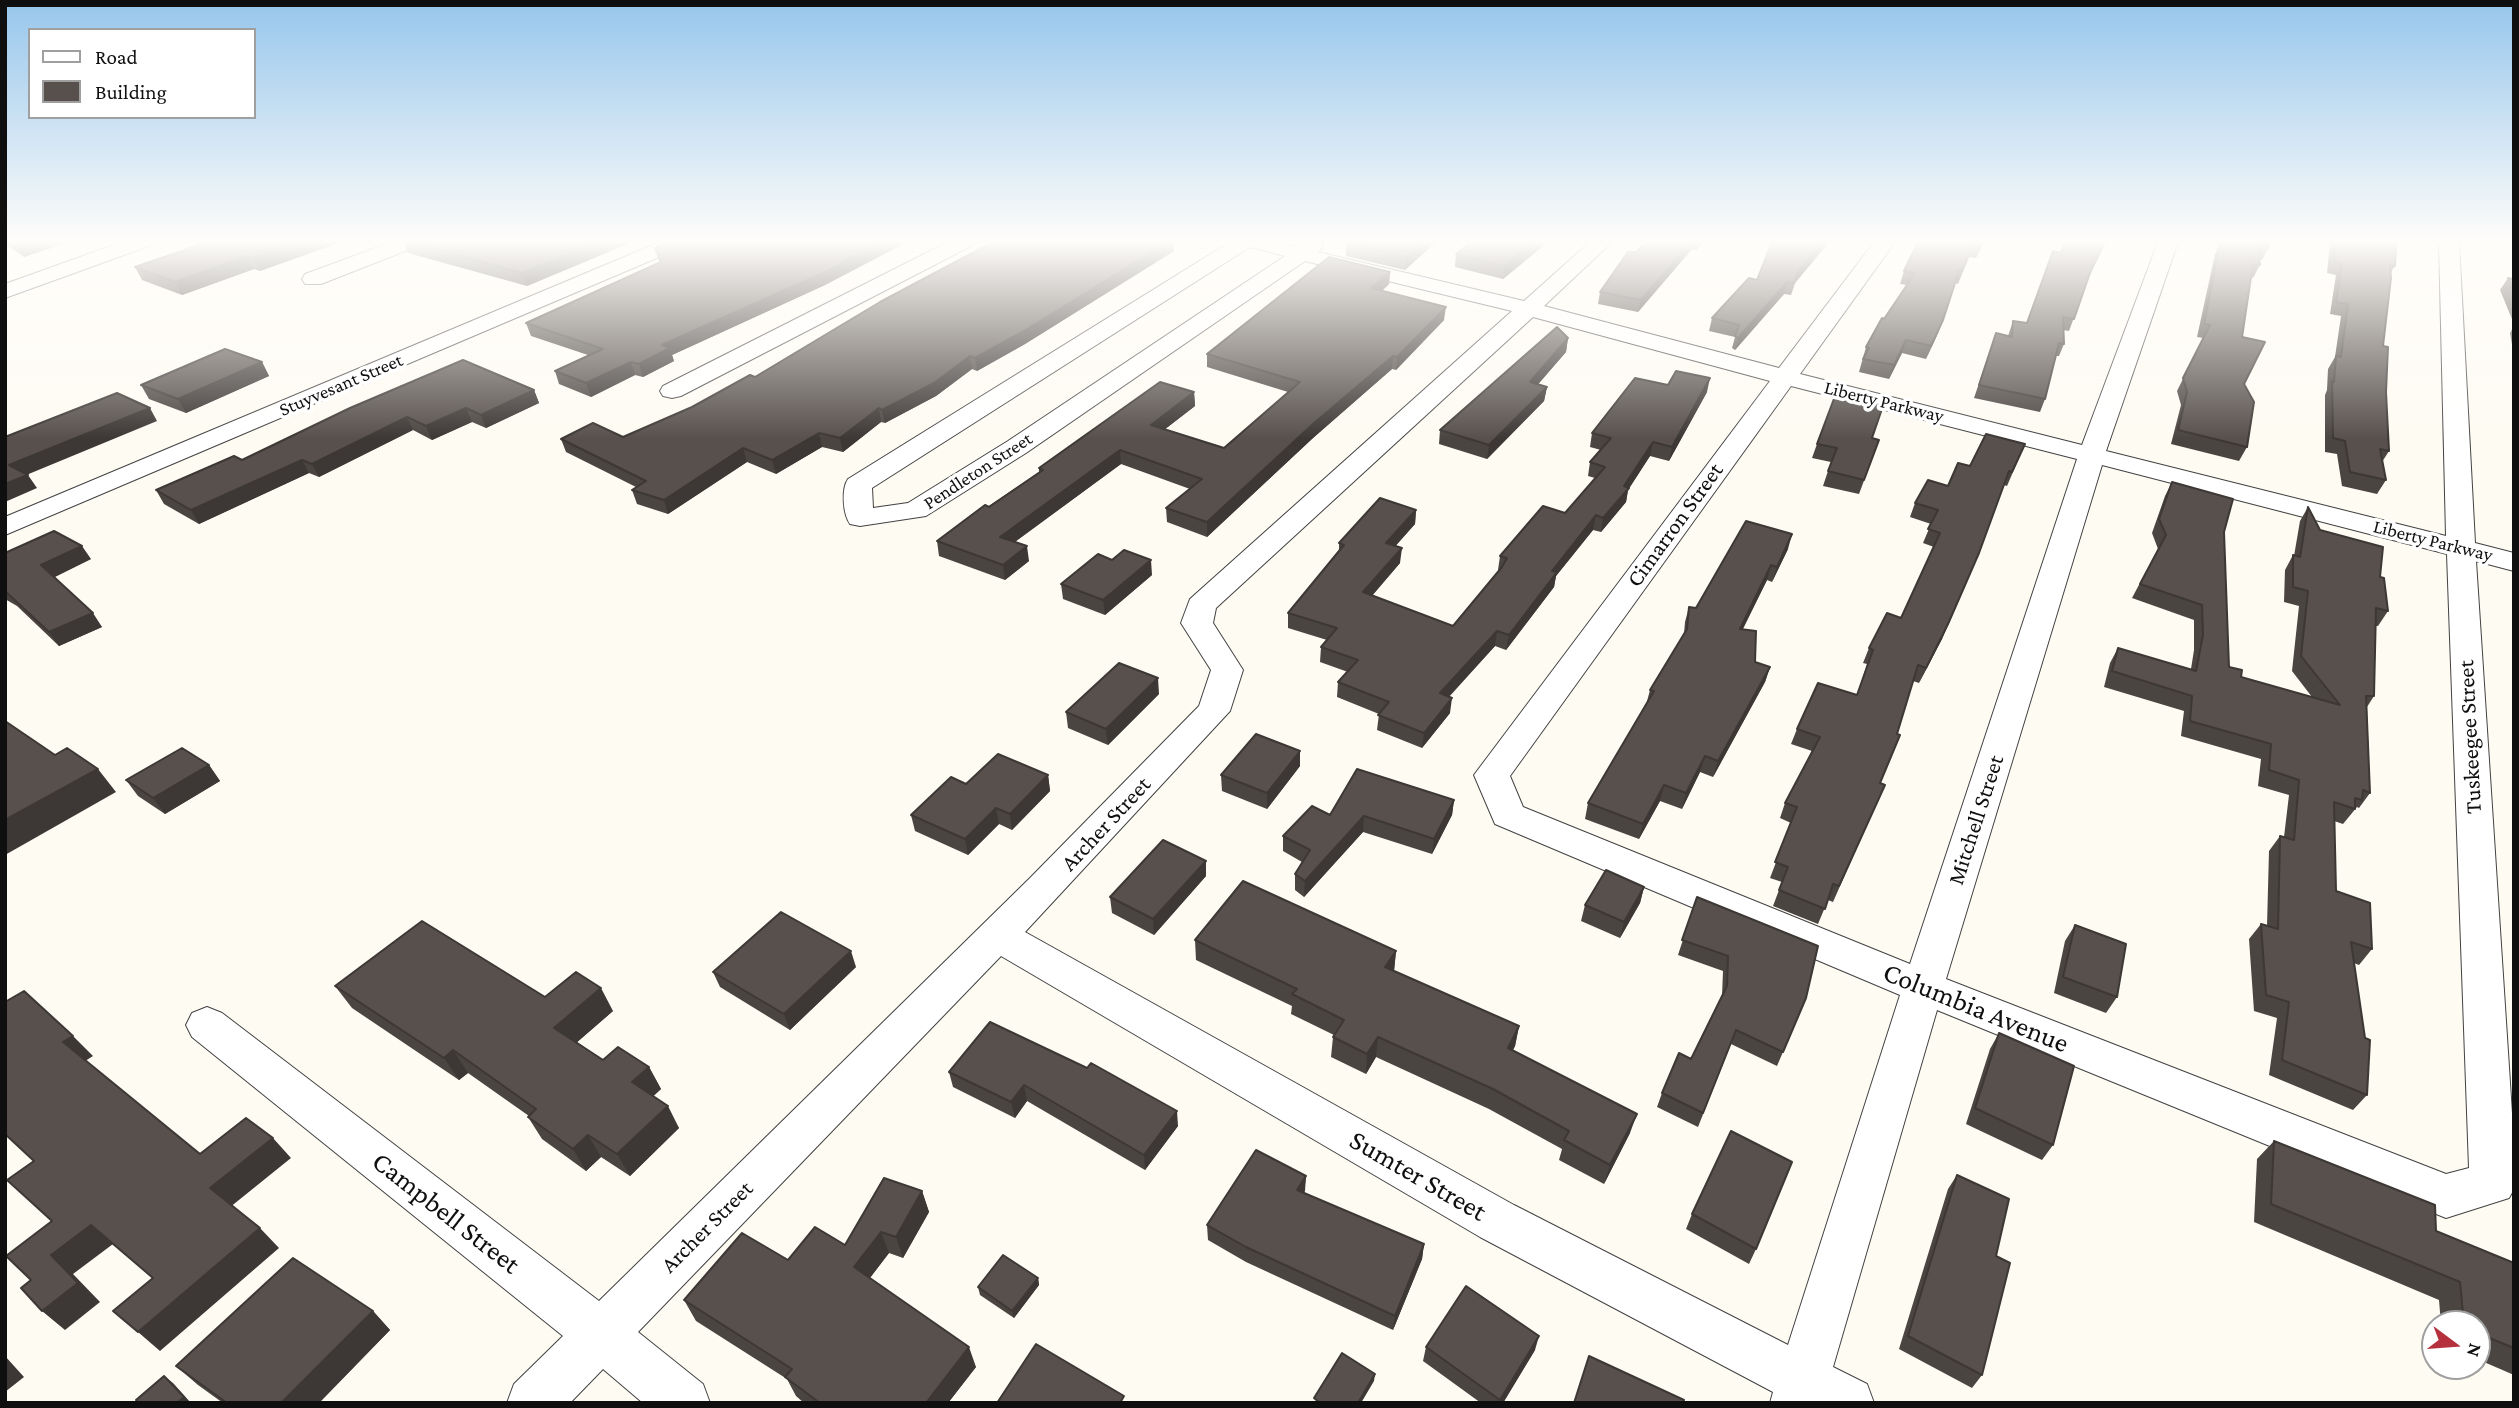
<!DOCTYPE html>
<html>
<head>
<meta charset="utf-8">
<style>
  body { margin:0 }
  #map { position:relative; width:2519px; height:1408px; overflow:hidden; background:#fefbf3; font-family:"Crimson Pro",serif }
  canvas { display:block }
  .frame { position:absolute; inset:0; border:7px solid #0f0f0f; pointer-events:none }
  .legend { position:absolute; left:28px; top:28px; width:228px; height:91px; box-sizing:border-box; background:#fff; border:2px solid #9f9f9f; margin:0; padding:9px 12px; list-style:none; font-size:21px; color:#0f0f0f }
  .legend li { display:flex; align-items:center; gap:14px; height:35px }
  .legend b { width:35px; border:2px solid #9f9f9f }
  .north { position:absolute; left:2421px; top:1310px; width:70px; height:70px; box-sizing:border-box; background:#fff; border:2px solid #9f9f9f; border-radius:50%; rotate:106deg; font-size:19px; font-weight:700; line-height:28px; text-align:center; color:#0f0f0f }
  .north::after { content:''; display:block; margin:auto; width:24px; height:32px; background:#b6313e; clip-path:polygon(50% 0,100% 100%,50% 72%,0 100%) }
</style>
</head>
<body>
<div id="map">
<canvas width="2519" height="1408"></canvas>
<div class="frame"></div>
<ul class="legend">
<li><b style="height:9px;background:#fff"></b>Road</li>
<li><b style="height:19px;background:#57504c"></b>Building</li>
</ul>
<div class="north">N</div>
</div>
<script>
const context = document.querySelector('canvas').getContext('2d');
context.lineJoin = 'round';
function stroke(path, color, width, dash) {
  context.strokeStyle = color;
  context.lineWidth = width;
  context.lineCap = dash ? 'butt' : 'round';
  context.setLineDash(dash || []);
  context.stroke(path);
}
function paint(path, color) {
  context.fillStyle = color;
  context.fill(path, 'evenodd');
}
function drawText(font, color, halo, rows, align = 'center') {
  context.font = font + ' "Crimson Pro",serif';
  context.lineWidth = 7;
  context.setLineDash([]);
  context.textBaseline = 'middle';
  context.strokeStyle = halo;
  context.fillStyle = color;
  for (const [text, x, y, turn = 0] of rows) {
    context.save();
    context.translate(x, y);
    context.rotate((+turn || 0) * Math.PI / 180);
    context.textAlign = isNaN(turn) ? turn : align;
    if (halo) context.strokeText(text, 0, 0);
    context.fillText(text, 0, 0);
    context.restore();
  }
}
const minor = new Path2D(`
  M122 242H152L149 246 5 298V284Z
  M392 242H421L418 246 321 284H305L302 279 305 274Z
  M660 242H688L685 246 5 535V517Z
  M948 242H974L971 246 681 396 672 398 663 396 660 391 663 386Z
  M1230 242H1279L1298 247 1305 242H1321L1323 246 1318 252 1524 301 1590 242H1612L1544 306 1779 368 1874 242H1895L1800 374 2082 445 2158 242H2178L2106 451 2446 536 2439 242H2459L2475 543 2514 553V571L2476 561 2514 1144V1189L2509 1198 2446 1218 1937 1010 1833 1367 1867 1384 1874 1403H1770L1773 1392 1480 1237 1001 956 638 1332 703 1384 710 1403H643L603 1369 570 1403H507L514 1384 563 1336 192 1037 186 1025 192 1013 207 1007 222 1013 599 1301 1030 878 1199 706 1211 670 1181 623 1190 599 1512 311 1305 261 1026 453 926 516 860 526 850 524C843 514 841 489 848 479ZM1250 247 1285 256 1008 441 908 503 873 508 872 488ZM1533 317 1770 381 1474 775 1495 824 1900 995 1788 1345 1514 1205 1025 932 1230 711 1243 670 1213 623 1216 608ZM1791 386 2077 459 1910 964 1523 807 1510 776ZM2102 465 2447 554 2469 1168 2446 1174 1946 979Z`);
stroke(minor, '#424242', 2);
paint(minor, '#fff');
paint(new Path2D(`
  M5 242H68L24 257 5 244Z
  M194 242H341L260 271 254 269 182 295 142 280 135 267 202 244Z
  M404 242H632L527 286 408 253Z
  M717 242H907L825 285 672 355 674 361 643 377 635 375 591 397 559 384 555 371 588 355 531 336 526 323 660 263 655 248 707 245Z
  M993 242H1173L1174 251 1025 344 977 371 972 369 936 396 885 423 881 422 843 452 822 447 776 474 747 462 668 514 637 504 632 490 636 487 566 452 561 439 623 437 692 407 755 377Z
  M1348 242H1436L1405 270 1346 256V243Z
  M1548 242 1503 279 1455 267 1456 254Z
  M1646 242H1704L1696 250 1692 249 1638 312 1598 304 1600 292Z
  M1772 242H1829L1795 283 1791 295 1784 294 1735 350 1732 348 1735 337 1709 331 1712 318 1757 280Z
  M1918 242H1984L1976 258 1969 257 1958 284 1955 283 1938 333 1926 359 1902 353 1889 379 1859 372 1866 347 1907 285 1900 284 1904 271Z
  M2106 242 2089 277 2069 331 2063 330 2064 344 2059 356H2056L2045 399 2040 412 1974 398 1996 333 2008 336 2013 321 2026 323Z
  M2220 242H2269L2268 248 2262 260 2259 259 2260 265 2253 278 2251 277 2242 337 2247 447 2239 461 2171 444 2181 405 2177 391 2203 338 2197 337 2215 254Z
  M2330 242H2396L2395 266 2391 272 2383 346 2389 451 2382 462 2386 480 2377 494 2342 486 2337 454 2325 452V395L2327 390 2328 369 2335 357 2341 316 2330 314 2336 275 2327 273Z
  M1390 272 1389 284 1382 291 1444 320 1396 370 1392 369 1313 438 1207 537 1167 522 1166 508 1190 489 1121 464 1015 542 1029 561 1005 580 939 556 937 541 1039 472V468L1194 392 1195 406 1164 430 1224 448 1288 392 1207 367V354Z
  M2508 278 2514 279V324L2500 290Z
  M2514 326V356L2510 333Z
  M1568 338 1566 352 1538 384 1547 387 1544 401 1487 459 1439 444 1440 430Z
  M262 362 269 376 186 413 149 399 141 385Z
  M1668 385 1707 392 1669 461 1650 456 1628 490 1626 502 1601 532 1593 530 1556 576 1554 587 1506 650 1495 646 1449 697 1450 713 1422 748 1377 730 1379 714 1337 697 1338 682 1348 672 1320 662 1321 647 1327 640 1288 628V613L1339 550V543L1416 510 1415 524 1395 546 1400 563 1372 596 1453 626 1499 571 1498 570 1500 556 1565 513 1595 478 1588 476 1590 462 1601 450 1590 447 1592 433Z
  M534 390 539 403 486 428 472 422 432 440 413 430 319 477 309 473 199 524 164 504 156 490 242 460 350 408Z
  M1872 438 1874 454 1859 494 1823 486 1831 462 1812 458 1817 444Z
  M2025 444 2007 486 2004 485 1942 639 1919 683 1913 681 1880 783 1878 800 1833 902 1828 900 1818 924 1773 906 1782 882 1770 878 1791 823 1780 818 1785 803 1812 751 1791 744 1797 729 1857 695 1867 664 1863 663 1869 648 1901 618 1934 547 1923 543 1931 524 1910 517 1915 503 1948 486 1970 466Z
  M2172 482 2224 532 2229 667 2241 677 2312 697 2292 671 2299 606 2284 602 2285 570 2293 555 2294 556 2300 521 2308 507 2320 530 2380 577 2388 611 2378 626H2376L2374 696 2367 707 2370 793 2359 808 2357 807 2343 824 2334 821 2336 891 2372 949 2359 965 2354 963 2367 1095 2353 1110 2269 1075 2277 1018 2254 1011 2249 939 2261 924 2267 926 2269 851 2280 836 2284 837 2289 795 2258 786 2261 759 2181 736 2184 711 2104 687 2110 663 2118 648 2191 669 2194 650V620L2132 598 2158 549 2152 533 2165 496Z
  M1788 549 1772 582 1767 580 1743 629 1755 662 1770 667 1765 682 1713 777 1700 772 1682 809 1660 801 1639 839 1585 819 1588 803 1646 705 1650 690 1684 634 1685 622 1689 607 1696 608Z
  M5 553 91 559 54 577 102 627 59 646 17 606 5 599Z
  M1152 575 1105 615 1063 599 1061 584Z
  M1159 694 1108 745 1068 728 1066 712Z
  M1300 751V766L1267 809 1222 791 1221 775Z
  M209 765 220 781 165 814 138 796 126 780Z
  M1048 775 1050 791 1012 830 999 824 968 855 915 831 911 815 966 784Z
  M1454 800 1452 815 1432 854 1363 832 1304 897 1295 890V874L1302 862 1283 851V836L1330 815Z
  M1206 876 1154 935 1112 913 1110 897Z
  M1644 887 1640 903 1620 938 1581 921 1585 905Z
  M1697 897 1806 998 1777 1066 1731 1044 1698 1127 1657 1107 1662 1093 1691 1059 1722 996 1723 971 1678 955Z
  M2075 925 2117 997 2106 1013 2054 993 2065 941Z
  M1195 940 1396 951 1394 971 1519 1026 1515 1046 1513 1050 1630 1133 1604 1184 1559 1160 1562 1149 1489 1109 1376 1057 1366 1074 1331 1057 1333 1037 1334 1035 1291 1014 1292 1006 1196 960Z
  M856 967 790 1030 720 987 713 972Z
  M335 986 545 997 613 1011 577 1042 603 1060 649 1067 661 1089 653 1096 679 1128 630 1176 601 1157 586 1171 542 1139 528 1117 529 1116 468 1073 459 1080 352 1008Z
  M990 1022 1178 1126 1145 1170 1027 1101 1015 1118 953 1087 949 1072Z
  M1999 1033 2053 1145 2042 1160 1966 1124 1990 1049Z
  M2274 1141 2436 1231 2514 1263V1375L2477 1359V1324H2441L2439 1300 2254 1222 2257 1159Z
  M1957 1175 1996 1256 1982 1375 1972 1388 1899 1349 1948 1189Z
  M1306 1176 1304 1193 1424 1244 1422 1259 1393 1330 1246 1262 1208 1240 1207 1225Z
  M922 1191 929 1212 903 1258 889 1253 870 1278 976 1367 948 1403H804L796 1396 787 1379 696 1321 684 1300 788 1260 845 1245Z
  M1692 1214 1756 1249 1749 1264 1686 1229Z
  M1038 1278 1039 1285 1014 1318 980 1295 978 1287Z
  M373 1311 390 1330 319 1403H223L198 1385 176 1366Z
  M1426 1347 1535 1350 1503 1403H1481L1423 1361Z`), '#4b4541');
paint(new Path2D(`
  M24 242H68L24 257 17 245Z
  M299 242H341L260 271 254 258Z
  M597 242H632L527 286 522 273Z
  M882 242H907L825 285 672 355 674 361 643 377 639 364 662 345Z
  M1168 242H1173L1174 251 1025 344 977 371 975 358Z
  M1423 242H1436L1405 270 1406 257Z
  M1534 242H1548L1503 279 1504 266Z
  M1691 242H1694L1692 249 1638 312 1641 300Z
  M1698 242H1704L1696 250Z
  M1823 242H1829L1795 283 1791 295 1798 271Z
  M247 256 254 269 182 295 175 282Z
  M1390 272 1389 284 1370 300 1371 288Z
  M1787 282 1784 294 1735 350 1738 338Z
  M1446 307 1444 320 1396 370 1397 357Z
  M1943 320 1938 333 1926 359 1931 346Z
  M1568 338 1566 352 1528 396 1530 382Z
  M1906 340 1902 353 1889 379 1894 365Z
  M970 356 972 369 936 396 885 423 882 410Z
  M1393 356 1392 369 1313 438 1207 537V522L1313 424Z
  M262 362 269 376 186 413 178 399Z
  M631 362 635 375 591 397 586 383Z
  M1710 378 1707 392 1669 461 1672 447Z
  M1547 387 1544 401 1487 459 1489 445Z
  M534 390 539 403 486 428 481 415Z
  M1194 392 1195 406 1152 439 1151 425Z
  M150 408 157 421 19 478 9 465Z
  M466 408 472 422 432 440 426 426Z
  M879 408 881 422 843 452 840 438Z
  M407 417 413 430 319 477 312 464Z
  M819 433 822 447 776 474 772 460Z
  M1653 442 1650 456 1628 490 1626 502 1601 532 1603 518Z
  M743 448 747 462 668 514 664 500Z
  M1120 450 1121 464 1002 551 1000 537Z
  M302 460 309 473 199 524 191 510Z
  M28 475 37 488 5 502V484Z
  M1416 510 1415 524 1385 558 1386 543Z
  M1596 515 1593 530 1556 576 1554 587 1506 650 1509 635 1552 571Z
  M1792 534 1788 549 1772 582 1777 567Z
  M82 546 91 559 51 579 41 565Z
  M1027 546 1029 561 1005 580 1003 565Z
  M1402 548 1400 563 1362 607 1363 592Z
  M1151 560 1152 575 1105 615 1103 600Z
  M1771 565 1767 580 1735 644 1740 629Z
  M1973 568 1942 639 1919 683 1926 668Z
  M93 613 102 627 59 646 49 632Z
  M1497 631 1495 646 1438 708 1440 693Z
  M1770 667 1765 682 1713 777 1718 761Z
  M1158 678 1159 694 1108 745 1106 729Z
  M1452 698 1450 713 1422 748 1424 733Z
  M1300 751V766L1267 809V793Z
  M1705 756 1700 772 1682 809 1686 793Z
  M209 765 220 781 165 814 153 798Z
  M98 769 116 792 5 855V820Z
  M1048 775 1050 791 1012 830 1010 814Z
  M1664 785 1660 801 1639 839 1643 824Z
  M1454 800 1452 815 1432 854 1434 839Z
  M996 808 999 824 968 855 965 839Z
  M1364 816 1363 832 1304 897 1305 881Z
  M1206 861V876L1154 935 1153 919Z
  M1644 887 1640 903 1620 938 1624 922Z
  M851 951 856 967 790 1030 784 1014Z
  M1396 951 1394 971 1385 967Z
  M601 988 613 1011 567 1051 554 1028Z
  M1519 1026 1515 1046 1504 1067 1508 1048Z
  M73 1036 93 1056 82 1063 63 1042Z
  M1378 1037 1376 1057 1366 1074 1367 1054Z
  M453 1050 468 1073 459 1080 444 1058Z
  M649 1067 661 1089 644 1105 632 1082Z
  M1024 1085 1027 1101 1015 1118 1011 1102Z
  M668 1106 679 1128 630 1176 617 1154Z
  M1177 1111 1178 1126 1145 1170 1144 1155Z
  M1637 1114 1630 1133 1604 1184 1610 1165Z
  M588 1135 601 1157 586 1171 573 1149Z
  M273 1138 291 1158 229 1208 210 1188Z
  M1306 1176 1305 1191 1297 1205V1190Z
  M922 1191 929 1212 903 1258 896 1237Z
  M91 1225 113 1244 73 1274 100 1302 65 1330 42 1311 51 1255Z
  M260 1228 279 1248 160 1351 138 1332Z
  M881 1232 889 1253 862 1288 854 1267Z
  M1424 1244 1422 1259 1393 1330 1395 1316Z
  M1038 1278 1039 1285 1014 1318 1012 1311Z
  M373 1311 390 1330 319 1403H281Z
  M1539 1336 1535 1350 1503 1403H1499Z
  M969 1347 976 1367 948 1403H926Z
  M5 1356 24 1377 5 1392Z
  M1375 1374 1374 1381 1361 1403H1358Z
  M164 1376 173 1383 191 1403H177Z`), '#3d3835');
const building = new Path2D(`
  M208 242H299L254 258 247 256 175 282 135 267Z
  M410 242H597L522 273Z
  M669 242H699L707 245 717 242H882L823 273 662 345 670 348 639 364 631 362 586 383 555 371 603 349 526 323 661 262 655 248Z
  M993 242H1168L1024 331 975 358 970 356 934 383 882 410 879 408 840 438 819 433 772 460 743 448 664 500 632 490 646 481 561 439 593 423 623 437 692 407 750 375 755 377 880 302Z
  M1348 242H1423L1406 257 1346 243Z
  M1471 242H1534L1504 266 1456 254Z
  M1646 242H1691L1641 300 1600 292 1628 252H1636Z
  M1772 242H1823L1798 271 1794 283 1787 282 1738 338 1735 336 1739 325 1712 318 1749 278 1757 280Z
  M1918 242H1982L1980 246 1973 245 1962 271H1959L1943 320 1931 346 1906 340 1894 365 1863 359 1869 348 1866 347 1882 318 1884 319 1915 273 1904 271Z
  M2066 242H2105L2091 270 2074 319 2063 317 2064 344 2059 343 2045 399 1979 385 1996 333 2012 337 2013 321 2027 323 2053 251 2060 253Z
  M2220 242H2269L2268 248 2258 246 2260 265 2253 264 2242 337 2265 342 2244 384 2254 402 2247 447 2178 430 2187 392 2183 378 2210 325 2204 324Z
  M2335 242H2396L2395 266 2390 265 2391 278 2383 346 2388 347 2386 392 2389 451 2380 449 2386 480 2350 472 2345 441 2333 438 2332 381 2334 382 2336 356 2341 357 2348 304 2336 302 2342 263 2334 261Z
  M1329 257 1390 272 1371 288 1446 307 1397 357 1393 356 1313 424 1207 522 1166 508 1202 479 1120 450 1000 537 1027 546 1003 565 937 541 985 505 989 507 1043 470 1039 468 1160 382 1194 392 1151 425 1224 448 1300 382 1207 354Z
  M2508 278 2514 279V293Z
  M1557 327 1568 338 1530 382 1547 387 1489 445 1440 430Z
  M225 349 262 362 178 399 141 385Z
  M463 360 534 390 481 415 466 408 426 426 407 417 312 464 302 460 191 510 156 490 234 456 242 460 350 408Z
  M1676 371 1710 378 1672 447 1653 442 1624 486 1629 488 1603 518 1596 515 1552 571 1557 572 1509 635 1497 631 1440 693 1452 698 1424 733 1378 715 1389 702 1338 682 1358 660 1321 647 1337 628 1288 613 1344 545 1339 543 1380 498 1416 510 1386 543 1402 548 1363 592 1453 626 1502 567 1507 558 1500 556 1543 506 1565 513 1605 467 1590 462 1611 438 1592 433 1635 378 1668 385Z
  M117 393 150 408 9 465 28 475 5 484V437Z
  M1843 395 1883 406 1872 438 1879 440 1864 480 1828 471 1837 448 1817 444 1835 396Z
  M1986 434 2025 444 2012 472 2009 471 1979 553 1948 624 1926 668 1918 665 1897 734 1900 735 1880 783 1885 785 1839 886 1833 884 1825 909 1779 890 1788 867 1775 862 1797 807 1785 803 1820 737 1797 729 1818 683 1857 695 1873 650 1869 648 1887 613 1901 618 1940 533 1928 529 1938 510 1915 503 1928 480 1948 486 1958 463 1970 466Z
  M2172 482 2233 499 2224 532 2229 667 2242 670 2241 677 2340 705 2301 656 2308 591 2293 587V555L2300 557 2308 507 2320 530 2383 547 2380 577 2384 578 2388 611 2376 608 2374 696H2366L2370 793 2363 790 2362 800 2355 798V809L2334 802 2336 891 2370 903 2372 949 2351 942 2365 1038 2370 1040 2367 1095 2282 1060 2289 1002 2266 995 2261 924 2278 929 2280 836 2294 840 2299 780 2269 770 2271 744 2190 721 2192 696 2112 671 2118 648 2196 671 2203 635 2202 605 2140 584 2166 535 2159 519Z
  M1746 521 1792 534 1777 567 1771 565 1740 629 1756 631 1755 662 1770 667 1718 761 1705 756 1686 793 1664 785 1643 824 1588 803 1654 691 1650 690 1687 629 1689 607 1696 608Z
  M54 531 82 546 41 565 93 613 49 632 5 591V553Z
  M1124 550 1151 560 1103 600 1061 584 1098 554 1112 560Z
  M1119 663 1158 678 1106 729 1066 712Z
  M5 721 55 755 67 748 98 769 5 820Z
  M1256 734 1300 751 1267 793 1221 775Z
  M182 748 209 765 153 798 126 780Z
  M998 754 1048 775 1010 814 996 808 965 839 911 815 951 777 966 784Z
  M1357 769 1454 800 1434 839 1364 816 1305 881 1295 874 1310 850 1283 836 1312 806 1330 815Z
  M1163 840 1206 861 1153 919 1110 897Z
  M1606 870 1644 887 1624 922 1585 905Z
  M1243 881 1396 951 1385 967 1519 1026 1508 1048 1637 1114 1610 1165 1564 1140 1569 1131 1493 1089 1378 1037 1367 1054 1333 1037 1344 1020 1292 994 1297 989 1195 940Z
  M1697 897 1818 946 1806 998 1783 1052 1736 1030 1703 1113 1662 1093 1679 1053 1691 1059 1727 986 1728 956 1682 940Z
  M781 912 851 951 784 1014 713 972Z
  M422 921 545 997 576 972 601 988 554 1028 603 1060 618 1047 649 1067 632 1082 668 1106 617 1154 588 1135 573 1149 528 1117 536 1109 453 1050 444 1058 335 986Z
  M2075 925 2126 944 2117 997 2063 977Z
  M24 991 73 1036 63 1042 200 1154 246 1118 273 1138 210 1188 260 1228 138 1332 113 1311 153 1278 91 1225 51 1255 78 1283 42 1311 21 1288 31 1280 6 1256 52 1221 7 1180 34 1161 5 1134V1002Z
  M990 1022 1087 1068 1091 1063 1177 1111 1144 1155 1024 1085 1011 1102 949 1072Z
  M1999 1033 2074 1066 2053 1145 1975 1108Z
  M1731 1131 1792 1162 1756 1249 1692 1214Z
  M2274 1141 2435 1205 2436 1231 2514 1263V1348L2477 1333V1324H2464L2460 1282 2271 1204Z
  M1256 1150 1306 1176 1297 1190 1424 1244 1395 1316 1246 1247 1207 1225Z
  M1957 1175 2009 1199 1996 1256 2010 1263 1982 1375 1908 1336Z
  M884 1178 922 1191 896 1237 881 1232 854 1267 969 1347 926 1403H820L785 1377 792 1369 684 1300 742 1233 788 1260 815 1227 845 1245Z
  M1003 1255 1038 1278 1012 1311 978 1287Z
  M293 1258 373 1311 281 1403H227L176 1366Z
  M1466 1286 1539 1336 1500 1400 1426 1347Z
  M1036 1344 1124 1396 1120 1403H997Z
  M1342 1353 1375 1374 1358 1403H1320L1314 1398Z
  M1589 1356 1684 1400 1683 1403H1574Z
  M164 1376 184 1397 177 1403H138L136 1400Z`);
paint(building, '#57504c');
stroke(building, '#3d3835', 2);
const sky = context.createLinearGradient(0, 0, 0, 439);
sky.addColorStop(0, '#96c6ec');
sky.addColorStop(0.55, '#fffdfa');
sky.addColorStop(1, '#fffdfa00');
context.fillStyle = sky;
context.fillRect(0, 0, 2519, 439);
drawText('19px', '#0f0f0f', '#fff', [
  ["Stuyvesant Street",341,385,-23],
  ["Liberty Parkway",1884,402,14],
  ["Pendleton Street",978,471,-33],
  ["Liberty Parkway",2433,541,14]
]);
drawText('23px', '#0f0f0f', '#fff', [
  ["Cimarron Street",1675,525,-54],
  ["Tuskeegee Street",2470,737,-93],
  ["Mitchell Street",1976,820,-72],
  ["Archer Street",1106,824,-47],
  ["Archer Street",707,1227,-45]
]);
drawText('28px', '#0f0f0f', '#fff', [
  ["Columbia Avenue",1976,1008,22],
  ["Sumter Street",1418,1176,30],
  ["Campbell Street",446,1213,38]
]);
</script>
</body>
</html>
